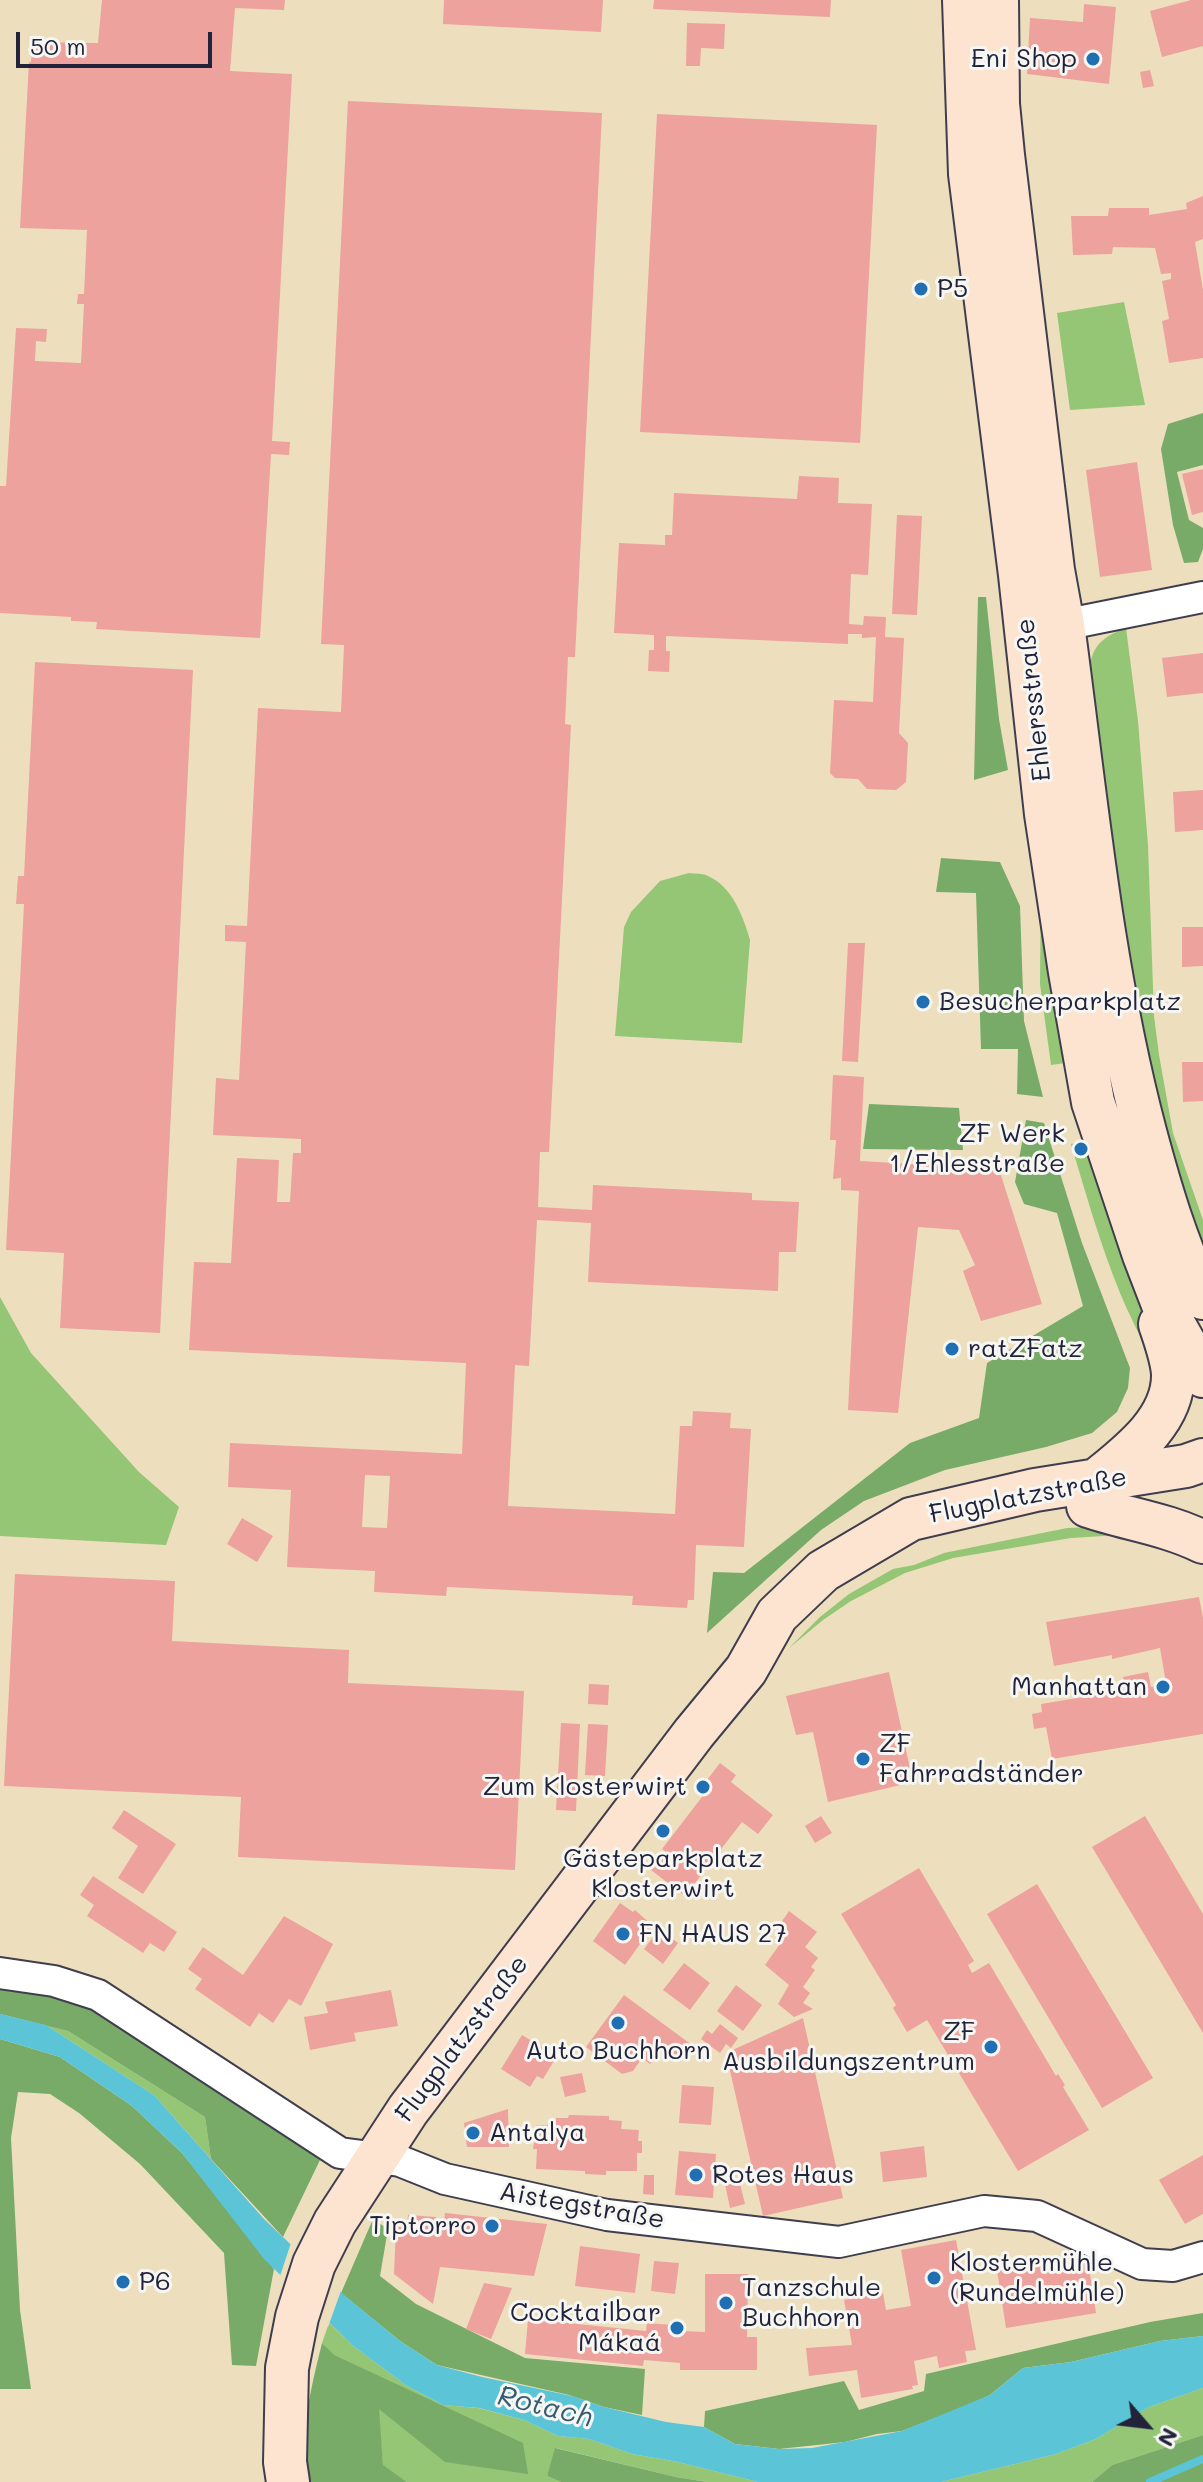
<!DOCTYPE html>
<html>
<head>
<meta charset="utf-8">
<style>
  body { margin:0 }
  #map { position:relative; width:1203px; height:2482px; overflow:hidden; background:#eddfbd; font-family:Mali,sans-serif }
  canvas { display:block }
  .north { position:absolute; left:1107px; top:2386px; width:80px; height:80px; -webkit-text-stroke:6px #f6f6f2; paint-order:stroke; rotate:118deg; font-size:22px; font-weight:700; line-height:32px; text-align:center; color:#22223b }
  .north::after { content:''; display:block; margin:auto; width:28px; height:36px; background:#22223b; clip-path:polygon(50% 0,100% 100%,50% 72%,0 100%) }
  .scale { position:absolute; left:16px; top:32px; width:196px; height:36px; box-sizing:border-box; border:4px solid #22223b; border-top:0; padding-left:10px; font-size:24px; line-height:28px; white-space:nowrap; color:#22223b; -webkit-text-stroke:6px #f6f6f2; paint-order:stroke }
</style>
</head>
<body>
<div id="map">
<canvas width="1203" height="2482"></canvas>
<div class="north">N</div>
<div class="scale">50 m</div>
</div>
<script>
const context = document.querySelector('canvas').getContext('2d');
context.lineJoin = 'round';
function paint(path, color) {
  context.fillStyle = color;
  context.fill(path, 'evenodd');
}
function stroke(path, color, width, dash) {
  context.strokeStyle = color;
  context.lineWidth = width;
  context.lineCap = dash ? 'butt' : 'round';
  context.setLineDash(dash || []);
  context.stroke(path);
}
function drawText(font, color, halo, rows, align = 'center') {
  context.font = font + ' Mali,sans-serif';
  context.lineWidth = 6;
  context.setLineDash([]);
  context.textBaseline = 'middle';
  context.strokeStyle = halo;
  context.fillStyle = color;
  for (const [text, x, y, turn = 0] of rows) {
    context.save();
    context.translate(x, y);
    context.rotate((+turn || 0) * Math.PI / 180);
    context.textAlign = isNaN(turn) ? turn : align;
    if (halo) context.strokeText(text, 0, 0);
    context.fillText(text, 0, 0);
    context.restore();
  }
}
paint(new Path2D(`
  M1124 302 1145 405 1070 410 1057 313Z
  M1126 628 1138 721 1148 845 1154 1016 1159 1055 1173 1133 1203 1220V1260L1139 1050 1087 681C1091 650 1096 639 1126 628Z
  M689 873C694 874 703 873 708 876 732 886 744 918 750 940L742 1043 615 1036 624 927 631 912 660 881Z
  M1041 883 1065 1063 1051 1065 1040 984Z
  M1086 1141 1142 1296 1154 1375C1147 1346 1131 1320 1120 1293 1100 1244 1086 1194 1071 1144Z
  M0 1297 31 1353 139 1472 179 1507 166 1545 0 1536Z
  M1095 1527 1120 1535 1071 1538 953 1558 905 1573 851 1601 823 1620 788 1649 820 1617 849 1594 893 1569 914 1565 944 1553 1067 1528Z
  M46 2025 68 2031 205 2117 211 2159 154 2095Z
  M329 2323 352 2345 407 2386 443 2405 478 2408 524 2420 558 2436 589 2439 632 2454 678 2462 758 2482H707L676 2477 556 2448 547 2476 561 2482H407L383 2466 378 2409 322 2343Z
  M1203 2388V2435L1112 2465 1092 2482H941L1056 2454 1096 2439 1149 2407Z`), '#94c676');
paint(new Path2D(`
  M1203 413V465L1177 472 1189 520 1203 528V549L1198 562 1184 563 1173 525 1161 449 1168 424Z
  M978 597H986L999 719 1008 770 974 780Z
  M941 858 1000 862 1020 906 1024 1021 1043 1097 1017 1094 1018 1049H981L976 893 936 892Z
  M869 1104 959 1108 963 1150 863 1149Z
  M1026 1120 1044 1123 1082 1243 1130 1368 1128 1388 1117 1412 1092 1433 1046 1447 945 1470 864 1501 821 1530 707 1633 713 1572 744 1573 910 1443 979 1418 987 1363 1083 1306 1057 1213 1024 1204 1015 1182Z
  M51 1987 111 2012 320 2160 283 2237 211 2159 205 2117 68 2031 0 2014V1988Z
  M0 2039 60 2057 132 2106 182 2153 274 2269 256 2366 232 2365 224 2253 140 2164 79 2113 50 2094 18 2092 11 2138 20 2310 31 2389H0Z
  M373 2219 388 2229 380 2276 416 2304 525 2358 645 2369 642 2415 604 2407 569 2395 437 2365 400 2341 341 2293Z
  M1203 2313V2336L1160 2341 1071 2362 1023 2368 990 2395 966 2406 902 2431 877 2434 845 2442 779 2449 735 2444 704 2427 705 2411 844 2381 859 2410 924 2391 926 2374 1150 2322Z
  M322 2343 334 2355 523 2443 528 2474 445 2462 379 2409 383 2465 407 2482H307C299 2435 311 2388 322 2343Z
  M1203 2435V2482H1092L1112 2465Z
  M555 2448 676 2477 707 2482H561L547 2476Z`), '#77ab67');
paint(new Path2D(`
  M0 2014 46 2025 154 2095 264 2219 344 2295 400 2341 437 2365 482 2377 572 2396 604 2407 666 2422 704 2427 735 2444 779 2449 812 2448 902 2431 990 2395 1023 2368 1071 2362 1160 2341 1203 2336V2388L1149 2407 1096 2439 1056 2454 941 2482H758L678 2462 632 2454 589 2439 558 2436 524 2420 479 2408 443 2405 407 2386 352 2345 264 2259 182 2153 132 2106 60 2057 0 2039Z`), '#5bc5d7');
paint(new Path2D(`
  M292 2240 342 2288 328 2327 279 2279Z`), '#eddfbd');
stroke(new Path2D(`
  M1150 2482 1203 2459`), '#5bc5d7', 8);
paint(new Path2D(`
  M102 0H285L284 10 235 8 230 71 292 74 272 441 290 442 289 455 271 454 260 638 96 629 97 622 71 621V617L0 613V486H6L16 328 47 329 46 342 36 341 35 361 81 363 84 304H77L78 294H84L87 230 20 228 29 62H31L33 42 98 43Z
  M444 0H603L601 32 443 24Z
  M654 0H831L830 17 653 9Z
  M1191 0H1203V46L1162 57 1150 11Z
  M1084 4 1116 7 1109 84 1027 74 1030 18 1083 22Z
  M687 23 725 24 724 49 701 48 700 66H686Z
  M1150 70 1154 86 1143 88 1140 72Z
  M348 101 602 113 575 657H568L565 724 571 725 549 1152H540L538 1207 592 1210 593 1185 752 1193V1200L799 1202 796 1252H779L778 1291 588 1282 591 1223 537 1220 529 1366 515 1365 508 1506 675 1514 680 1426H692L693 1411 731 1413 730 1428 751 1429 744 1547 696 1545 694 1600H688L687 1608 632 1605 633 1596 447 1587 446 1596 374 1592 375 1571 287 1567 291 1490 228 1487 230 1443 462 1454 466 1363 189 1350 194 1262 231 1263 237 1158 279 1160 277 1202H290L293 1153H301V1139L213 1135 216 1078 239 1080 246 942 225 941V925L247 926 258 708 341 712 344 645 321 644ZM365 1475 390 1476 387 1528 362 1527Z
  M657 114 877 125 860 443 640 432Z
  M1203 196V239L1195 242 1203 290V358L1169 363 1162 321 1169 319 1162 281 1171 279V273L1161 274 1155 248 1113 247 1112 254 1073 255 1071 216H1108L1109 208H1149V215L1187 209 1186 203Z
  M1137 462 1152 570 1100 577 1086 470Z
  M1203 469V512L1192 515 1182 474Z
  M799 476 839 478 838 503 872 504 868 575 851 574 849 624 863 625 864 616 886 617 885 637 904 638 899 733 908 743 906 782 896 790 867 789 858 779 835 778 830 773 834 700 873 702 876 637 862 638V634H848V644L666 636V651H670L669 672 648 671 649 650H654V635L614 633 619 543 665 545V535H672L674 493 797 499Z
  M897 515 922 516 917 615 892 614Z
  M1203 653V693L1167 697 1162 658Z
  M35 662 193 670 160 1333 60 1328 64 1253 6 1250 24 904H16L18 876H24Z
  M1203 790V830L1175 832 1173 792Z
  M1182 927H1203V966L1182 967Z
  M848 943H865L858 1062 842 1061Z
  M1182 1062H1203V1101L1183 1102Z
  M833 1075 864 1077 860 1161 999 1169 1042 1304 981 1321 963 1271 975 1265 959 1230 918 1227 898 1413 848 1410 859 1191 841 1190V1178L833 1179 836 1140H830Z
  M242 1518 273 1536 257 1562 227 1544Z
  M15 1574 175 1581 172 1641 349 1650 348 1683 524 1691 515 1870 238 1857 241 1797 4 1786Z
  M1199 1597 1203 1618V1734L1052 1759 1046 1727 1034 1729 1032 1714 1042 1712 1041 1704 1126 1690 1123 1677 1148 1672 1151 1687 1166 1683 1160 1648 1112 1659V1655L1054 1666 1046 1622Z
  M889 1672 913 1782 828 1802 813 1732 796 1735 786 1696Z
  M589 1684 609 1685 608 1705 588 1704Z
  M561 1723 580 1724 576 1811 556 1810Z
  M588 1724 608 1725 605 1776 585 1775Z
  M720 1763 736 1775 731 1782 773 1815 758 1834 742 1822 685 1896 651 1870 666 1852 662 1849 705 1793 700 1789Z
  M124 1810 176 1844 143 1894 118 1878 138 1846 112 1828Z
  M821 1816 832 1833 815 1843 805 1826Z
  M1145 1816 1203 1914V2033L1092 1847Z
  M919 1868 974 1961 968 1965 972 1973 989 1963 1056 2076 1058 2074 1065 2085 1063 2087 1089 2130 1018 2171 927 2020 907 2032 893 2008 896 2005 841 1914Z
  M93 1876 177 1932 164 1952 150 1943 143 1953 87 1916 94 1905 80 1895Z
  M1037 1884 1153 2078 1102 2108 987 1914Z
  M620 1903 633 1912 635 1910 653 1926 625 1965 593 1941Z
  M789 1911 817 1932 805 1947 818 1958 811 1967 815 1970 803 1987 810 1993 803 2003 813 2009 794 2017 778 2004 789 1985 765 1965 787 1934 778 1927Z
  M284 1916 333 1944 301 2006 289 1999 273 2023 259 2013 250 2027 195 1989 202 1979 188 1969 203 1947 243 1975Z
  M659 1929 678 1943 663 1964 644 1949Z
  M684 1963 710 1983 690 2010 663 1990Z
  M736 1985 762 2005 743 2031 717 2011Z
  M391 1990 398 2026 354 2033 356 2041 310 2050 304 2017 328 2013 325 2002Z
  M624 1995 692 2045 680 2061 662 2048 650 2064 642 2058 633 2071 622 2074 586 2047Z
  M803 2018 843 2198 763 2216 726 2053Z
  M720 2024 738 2038 731 2048 726 2044 720 2053 701 2039 707 2030 712 2034Z
  M522 2035 557 2056 543 2079 537 2076 530 2087 501 2069Z
  M582 2073 586 2092 565 2097 560 2077Z
  M682 2085 714 2087 711 2125 679 2123Z
  M508 2109 509 2147H467L464 2123Z
  M569 2115 609 2116V2120L622 2121 621 2129 639 2130 638 2141H642V2153H637V2171H606V2175L585 2174V2171L536 2169 537 2149H533L537 2125H556V2118H568Z
  M924 2146 927 2177 883 2182 880 2152Z
  M679 2151 716 2154 713 2198 675 2195Z
  M1203 2155V2214L1185 2224 1159 2180Z
  M644 2175H654V2195L643 2194Z
  M739 2180 745 2204 730 2208 725 2184Z
  M445 2213 547 2224 534 2276 440 2267 433 2304 394 2274 396 2227H407L408 2215 436 2217V2221L444 2222Z
  M956 2240 976 2350 965 2351 967 2362 939 2368 937 2356 914 2361 918 2385 912 2386 913 2389 861 2398 857 2370 809 2376 806 2348 852 2345 844 2300 883 2293 886 2310 911 2306 901 2250Z
  M580 2246 640 2254 635 2293 575 2286Z
  M1087 2255 1096 2313 1006 2328 997 2270Z
  M654 2261 679 2263 675 2294 651 2291Z
  M705 2274H748L747 2337H757V2370H680V2363L644 2360 643 2366 525 2354 528 2319 646 2331 647 2323 685 2326 684 2331 705 2332Z
  M484 2283 512 2288 491 2339 466 2329Z`), '#eda29d');
const street = new Path2D(`
  M1063 625 1203 597
  M0 1973 54 1981 98 1995 340 2153 400 2161 445 2179 607 2215 839 2242 984 2211 1037 2216 1142 2264 1173 2266 1203 2257`);
const secondary = new Path2D(`
  M964 0 970 174 1020 575 1046 814 1070 972 1093 1102 1144 1255 1164 1307 1203 1376
  M997 0 998 104 1003 155 1053 570 1063 625C1086 795 1101 966 1145 1132 1160 1188 1177 1246 1203 1298
  M1098 1479C1130 1453 1174 1420 1173 1374 1172 1358 1165 1339 1160 1324
  M1088 1506C1126 1519 1167 1524 1203 1542
  M288 2482 285 2462 287 2368 297 2317 314 2264 335 2222 408 2110 694 1733 746 1670 777 1615 823 1571 911 1519 1035 1490 1186 1466 1203 1460`);
stroke(street, '#403e4e', 34);
stroke(secondary, '#403e4e', 46);
stroke(street, '#fff', 30);
stroke(secondary, '#fde4d1', 42);
for (const [x, y, r, color] of [
  [1093,59,8,"#1f6fb2"],
  [921,289,8,"#1f6fb2"],
  [923,1002,8,"#1f6fb2"],
  [1081,1149,8,"#1f6fb2"],
  [952,1349,8,"#1f6fb2"],
  [1163,1687,8,"#1f6fb2"],
  [863,1759,8,"#1f6fb2"],
  [703,1787,8,"#1f6fb2"],
  [663,1831,8,"#1f6fb2"],
  [623,1934,8,"#1f6fb2"],
  [618,2023,8,"#1f6fb2"],
  [991,2047,8,"#1f6fb2"],
  [473,2133,8,"#1f6fb2"],
  [696,2175,8,"#1f6fb2"],
  [492,2226,8,"#1f6fb2"],
  [934,2278,8,"#1f6fb2"],
  [123,2282,8,"#1f6fb2"],
  [726,2303,8,"#1f6fb2"],
  [677,2328,8,"#1f6fb2"]
]) {
  const dot = new Path2D();
  dot.arc(x, y, r, 0, 2 * Math.PI);
  context.fillStyle = color;
  context.fill(dot);
  stroke(dot, '#f6f6f2', 3);
}
drawText('26px', '#22223b', '#f6f6f2', [
  ["Eni Shop",1077,59,"right"],
  ["P5",937,289],
  ["Besucherparkplatz",939,1002],
  ["ZF Werk",1065,1134,"right"],
  ["1/Ehlesstraße",1065,1164,"right"],
  ["ratZFatz",968,1349],
  ["Manhattan",1147,1687,"right"],
  ["ZF",879,1744],
  ["Fahrradständer",879,1774],
  ["Zum Klosterwirt",687,1787,"right"],
  ["Gästeparkplatz",663,1859,"center"],
  ["Klosterwirt",663,1889,"center"],
  ["FN HAUS 27",639,1934],
  ["ZF",975,2032,"right"],
  ["Ausbildungszentrum",975,2062,"right"],
  ["Auto Buchhorn",618,2051,"center"],
  ["Antalya",489,2133],
  ["Rotes Haus",712,2175],
  ["Tiptorro",476,2226,"right"],
  ["Klostermühle",950,2263],
  ["(Rundelmühle)",950,2293],
  ["P6",139,2282],
  ["Tanzschule",742,2288],
  ["Buchhorn",742,2318],
  ["Cocktailbar",661,2313,"right"],
  ["Mákaá",661,2343,"right"]
], 'left');
drawText('26px', '#22223b', '#f6f6f2', [
  ["Ehlersstraße",1034,700,-96],
  ["Flugplatzstraße",1028,1496,-11],
  ["Flugplatzstraße",462,2039,-53],
  ["Aistegstraße",582,2206,10]
]);
drawText('italic 28px', '#365b72', '#f6f6f2', [
  ["Rotach",545,2407,14]
]);
</script>
</body>
</html>
